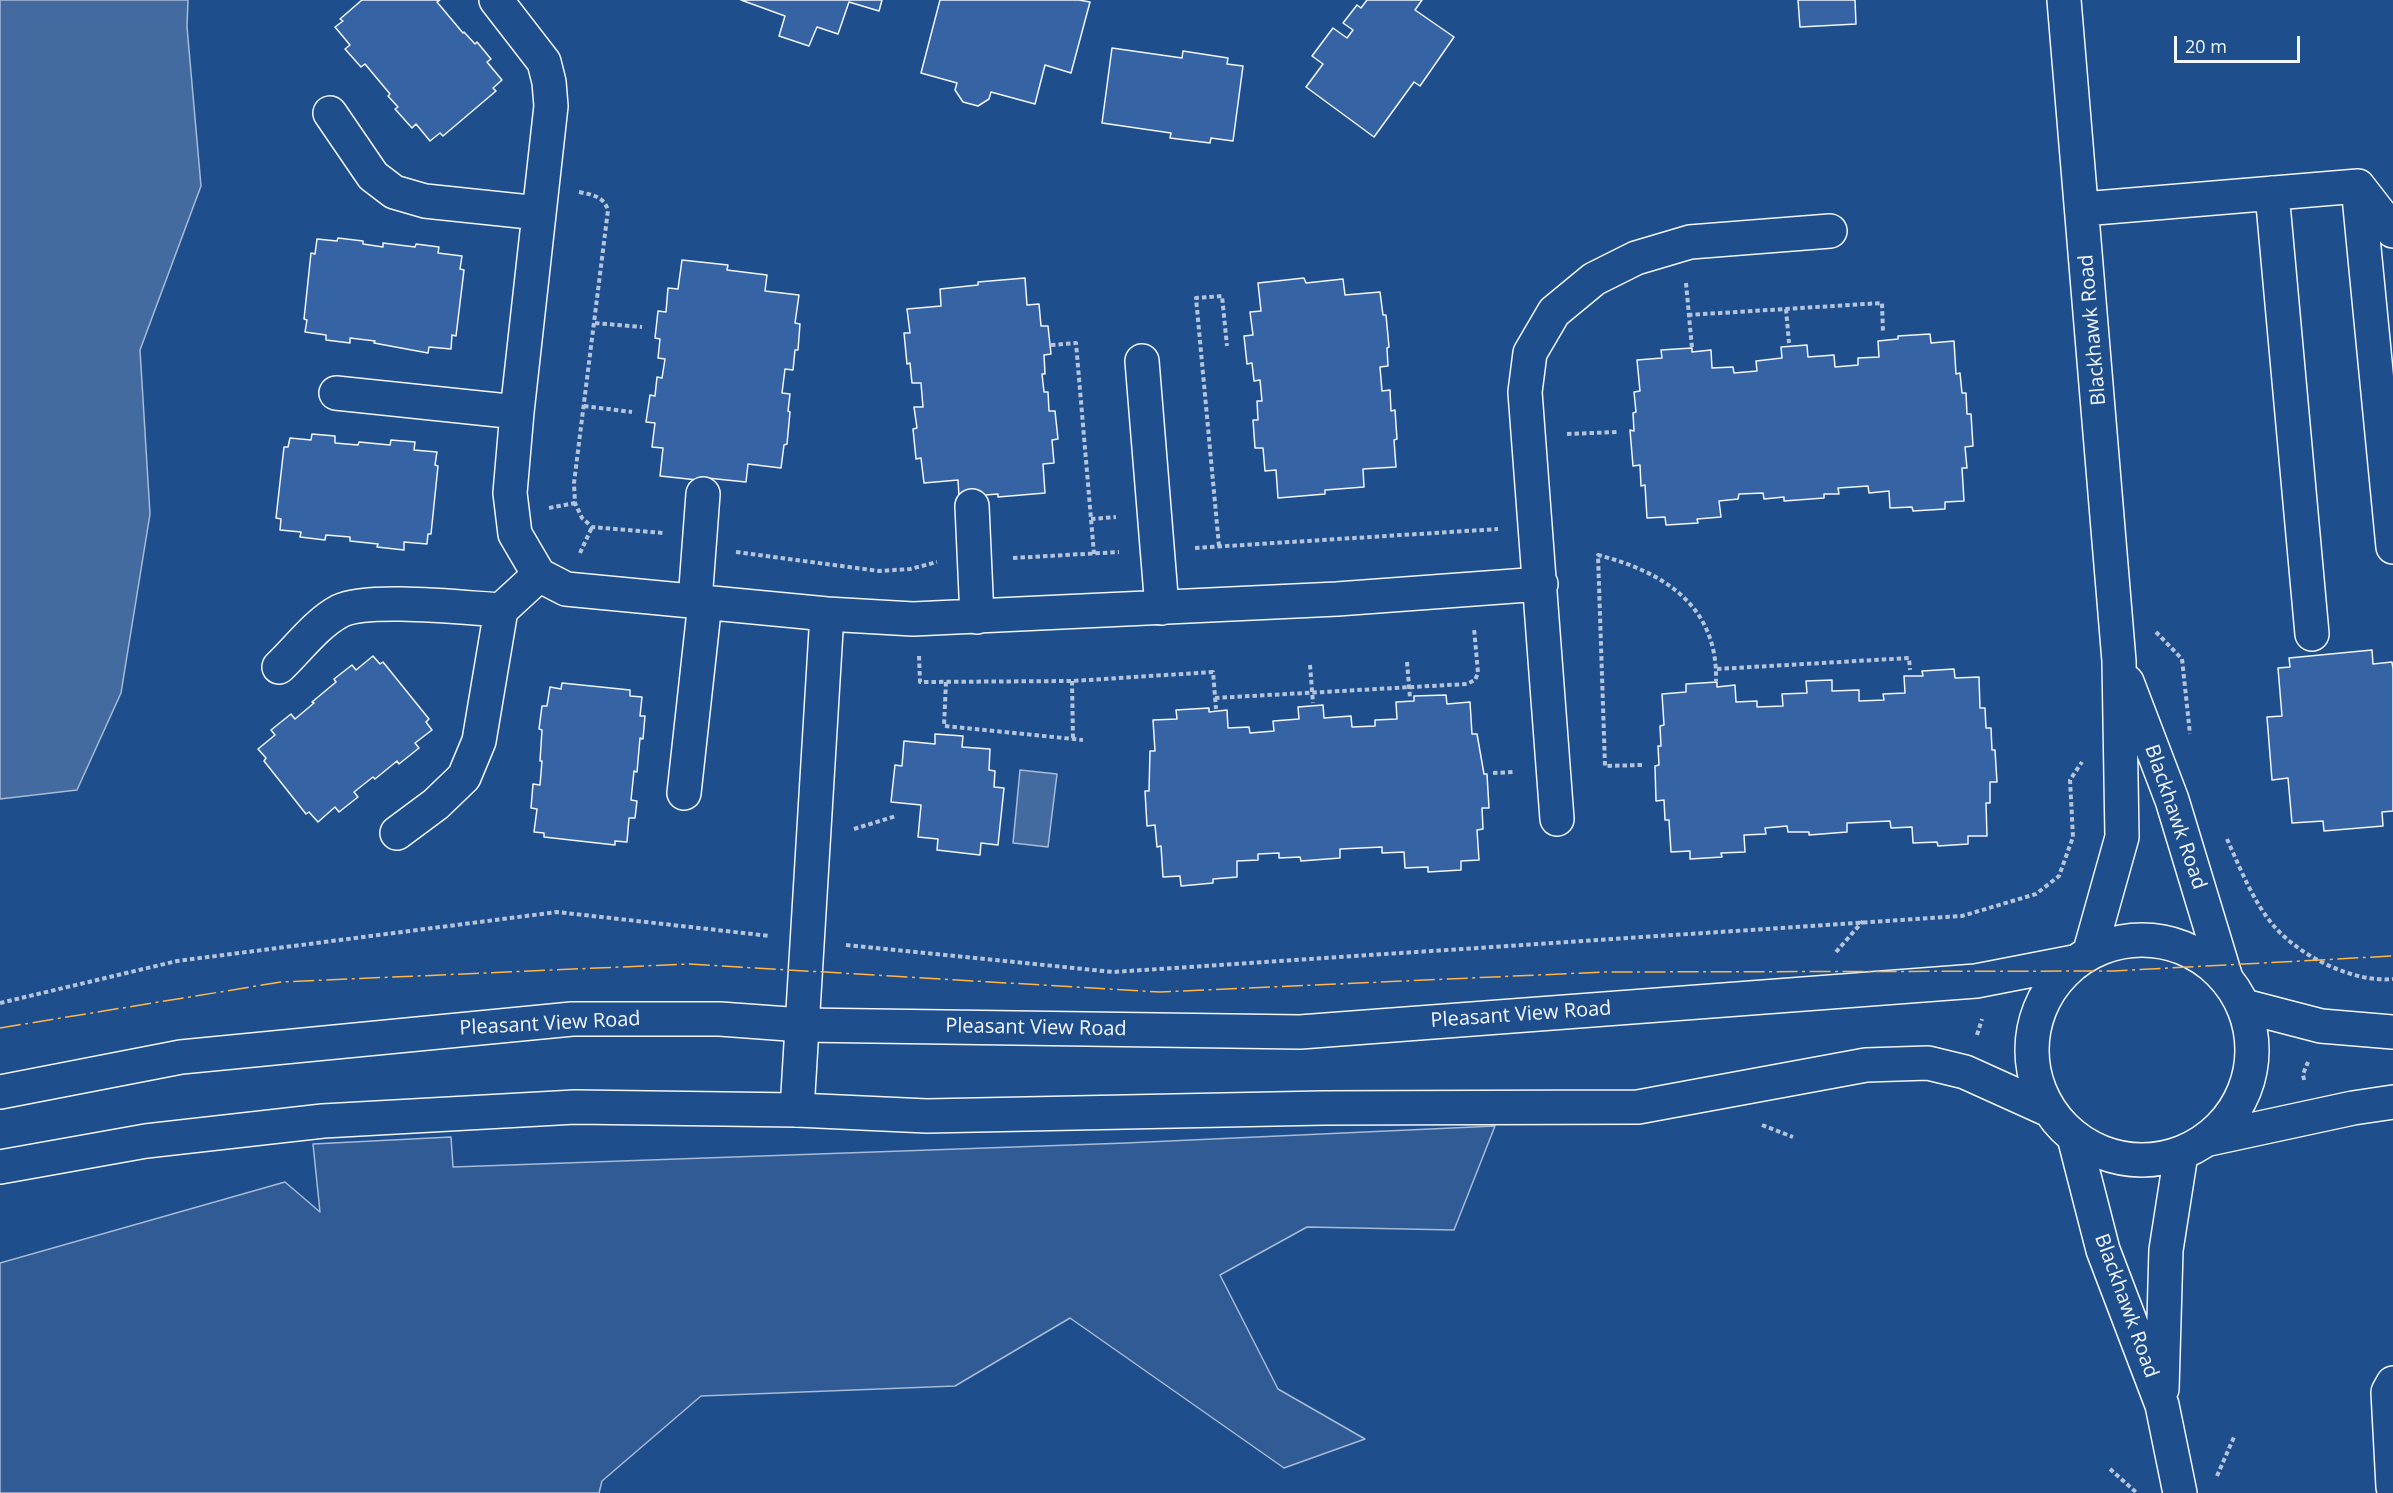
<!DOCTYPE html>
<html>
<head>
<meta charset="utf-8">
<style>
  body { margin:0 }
  #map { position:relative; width:2393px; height:1493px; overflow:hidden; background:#1f4e8c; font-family:"Open Sans",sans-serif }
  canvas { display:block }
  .scale { position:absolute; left:2174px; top:36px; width:126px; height:27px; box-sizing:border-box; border:3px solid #f2f6ff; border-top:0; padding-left:8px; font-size:18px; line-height:21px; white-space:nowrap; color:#f2f6ff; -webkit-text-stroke:4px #1f4e8c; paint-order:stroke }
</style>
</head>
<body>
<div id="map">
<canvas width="2393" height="1493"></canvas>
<div class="scale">20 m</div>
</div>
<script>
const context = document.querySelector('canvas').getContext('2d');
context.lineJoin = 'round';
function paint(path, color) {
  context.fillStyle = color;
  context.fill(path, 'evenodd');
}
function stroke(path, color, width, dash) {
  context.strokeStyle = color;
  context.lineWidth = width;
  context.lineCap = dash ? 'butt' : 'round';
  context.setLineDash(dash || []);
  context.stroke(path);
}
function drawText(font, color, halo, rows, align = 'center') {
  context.font = font + ' "Open Sans",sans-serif';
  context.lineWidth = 4.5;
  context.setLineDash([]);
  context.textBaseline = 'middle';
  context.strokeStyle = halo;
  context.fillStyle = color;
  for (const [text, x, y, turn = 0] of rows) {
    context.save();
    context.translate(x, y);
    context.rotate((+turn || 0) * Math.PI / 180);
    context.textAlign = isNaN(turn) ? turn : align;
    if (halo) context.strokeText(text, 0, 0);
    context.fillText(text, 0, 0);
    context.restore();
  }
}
const green = new Path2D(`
  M1495 1126 1454 1230 1307 1227 1220 1275 1278 1389 1365 1439 1284 1468 1070 1318 955 1386 701 1396 602 1481 599 1493H0V1263L285 1182 320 1212 313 1144 451 1137 453 1167 1126 1143Z`);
paint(green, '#305b95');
stroke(green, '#a8bbd7', 1.5);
const water = new Path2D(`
  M0 0H188L187 27 201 186 140 350 150 514 121 693 77 790 0 799Z
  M1020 770 1057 774 1048 847 1013 843Z`);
paint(water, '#446ba0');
stroke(water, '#a8bbd7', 1.5);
const building = new Path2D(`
  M362 0H440L437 2 463 33 464 32 475 44 477 42 491 59 487 62 502 80 493 88 496 91 443 136 440 133 430 141 416 124 412 128 395 109 398 107 388 96 390 94 365 64 361 67 345 49 350 45 335 27 343 21 340 19Z
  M741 0H882L879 11 849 2 838 34 817 27 809 46 779 36 785 16Z
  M940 0H1079L1090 2 1071 73 1045 65 1035 104 991 92 989 99 978 106 963 102 955 90 957 83 921 73Z
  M1367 0H1422L1415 10 1454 37 1420 86 1414 82 1374 137 1306 87 1323 64 1312 56 1333 28 1347 38 1353 30 1343 23 1357 5 1361 8Z
  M1798 0H1855L1856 24 1800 27Z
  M1112 48 1182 58 1183 51 1228 58 1227 64 1243 66 1233 141 1211 138 1210 143 1170 138 1171 133 1102 123Z
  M338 238 363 241V244L383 247V243L415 247 416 244 439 247 438 253 462 256 460 269 464 270 456 336 452 335 451 349 429 347 428 353 374 343 375 341 350 338V343L326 340V335L305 332 307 320 304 319 311 253 315 254 317 239 337 241Z
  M682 260 728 265 727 270 767 275 765 291 799 295 795 323 800 324 798 350H795L793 370 785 369 782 393 790 394 788 411 790 412 787 444 784 445 781 468 748 464 746 482 707 478V481L660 476 663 448 652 447 655 423 646 422 650 395 655 396 657 377 662 378 665 359 658 358 660 339 655 338 658 311 666 312 668 288 678 289Z
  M1025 278 1027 305 1039 304 1041 326H1048L1051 354 1044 355 1045 374H1042L1044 392H1048L1049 411H1055L1058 439 1052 440 1054 463 1043 464 1045 493 998 497V494L959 497 958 480 924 483 921 458 916 459 913 429 917 428 914 407H923L921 383H912L910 363 907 364 904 333H910L907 309 941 306 940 289 978 285V282Z
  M1304 278 1306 283 1343 279 1345 295 1380 292 1383 315H1386L1389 347 1387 348 1388 366 1380 367 1382 391 1390 390 1391 411 1395 410 1397 439 1394 440 1396 467 1363 469 1364 487 1325 490V494L1278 498 1276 470 1265 471 1263 448H1255L1253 420H1258L1257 401H1262L1260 380 1254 381 1252 363 1247 364 1244 336 1253 335 1250 312 1261 311 1258 283Z
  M1930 334 1931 343 1954 341 1956 374 1960 373 1962 393H1966L1967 414H1971L1973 446 1965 447 1967 468H1962L1964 501 1945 502V509L1913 511 1912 507 1890 508 1889 491 1869 493 1868 486 1838 488 1839 494H1824V498L1784 501V497L1764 499 1763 493 1739 494 1738 499 1719 501 1721 517 1697 519 1698 523 1666 525 1665 517 1647 518 1645 485 1641 486 1640 465 1633 466 1630 430 1634 431 1633 413 1636 412 1634 392 1640 391 1637 360 1662 358 1661 350 1692 348V352L1711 350 1712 368 1733 367 1734 373 1757 371 1756 361 1782 358 1781 347 1807 345 1808 357 1834 355 1835 367 1858 365V358L1879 357 1878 341 1898 339V336Z
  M312 434 335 436V443L358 445 359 442 390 445 391 440 415 442 414 450 437 452 435 465 438 466 431 534H428L427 544 404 542V550L377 547 378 544 350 541V537L326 535 325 540 300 537 301 532 280 530 281 519 276 518 284 447H288L290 438 311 440Z
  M2372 650 2373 664 2392 662 2393 669V811L2382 812 2383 826 2324 831 2323 821 2292 823 2288 778 2272 780 2267 717 2282 716 2278 668 2290 667 2289 658Z
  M373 656 380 664 383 662 429 719 426 722 432 730 415 743 419 748 399 764 397 761 375 779 373 777 354 792 358 797 339 812 335 807 318 822 309 812 306 814 264 761 266 758 258 749 275 735 271 730 291 714 295 719 314 703 312 702 336 682 334 679 352 665 356 670Z
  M1954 669 1955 678 1979 677 1980 708H1985L1986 728H1991L1992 750H1995L1997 782H1990V803H1986L1987 836H1968V844L1938 846 1937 842 1913 843 1912 827 1891 828 1890 821 1847 823V832L1809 835V832H1788L1787 826 1765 828 1766 834 1744 835 1745 852 1721 853 1722 857 1690 859V851L1671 852 1669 820H1665L1664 800 1656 801 1655 766 1659 765 1658 746H1661L1660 726 1664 725 1662 694 1686 692V684L1717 682V687L1735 685 1736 702 1757 701V707L1783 706 1782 694 1807 693 1806 681 1832 680V691L1859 690V701L1884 700 1883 694 1905 693 1904 676H1923L1922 671Z
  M562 683 630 690V696L642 697 640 716H645L643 739 640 738 637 772 634 771 631 800 637 801 635 818H629L627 842 615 841V845L544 837V833L534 832 537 809 531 808 533 784 540 785 542 761H540L542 730 539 729 542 706H547L550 687 561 689Z
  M1446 695 1447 704 1470 702 1472 734H1477L1484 774H1487L1489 808H1482L1483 829 1477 830 1479 860 1461 861V870L1428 872V867L1405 868 1404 852 1382 853V847L1340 849V858L1301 861 1300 857 1279 858V853L1258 854V860L1237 861V877L1213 879V883L1181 886 1180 876 1163 877 1161 846 1157 847 1155 825 1147 826 1145 791H1149L1150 751H1155L1153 720 1177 719 1176 710 1209 708V712L1227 710 1228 728 1249 727 1250 733 1274 731 1273 721 1299 719 1298 707 1323 705 1324 718 1351 716 1352 727 1375 726V720L1397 719 1396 702 1414 701V696Z
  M935 734 963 736 962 747 990 749 989 770 995 771 994 787 1004 788 998 845 981 843 980 855 937 850 938 839 918 837 921 805 891 802 895 765 902 766 904 741 935 744Z`);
paint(building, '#3563a3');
stroke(building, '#f2f6ff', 1.5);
const minor = new Path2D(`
  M496 0 544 62 549 82 551 106 517 412 510 493 515 534 539 575 566 589 827 614 913 619 1337 599 1541 584
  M2064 0 2119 661 2122 837 2090 951
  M330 113 373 176 394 192 425 201 539 213
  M2358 186 2393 547
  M2358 186 2393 231
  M2272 193 2312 634
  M2083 209 2358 186
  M1142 361 1162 608
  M336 393 517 412
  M972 506 977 617
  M695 601 703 494
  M279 667C298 649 317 623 340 611 368 597 466 608 501 610
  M2127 682 2172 800 2225 975
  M684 793 705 602
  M1557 819 1525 392 1530 353 1554 312 1594 279 1636 258 1690 242 1830 231
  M397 833 436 804 464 777 479 741 501 610 539 575
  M797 1110 827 614
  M2074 1137 2103 1250 2162 1405 2180 1493
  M2393 1383 2388 1392 2393 1487
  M2162 1389 2166 1250 2181 1154`);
const major = new Path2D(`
  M2032 1050a110 110 0 1 1 220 0a110 110 0 1 1-220 0Z
  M2244 1006 2321 1026 2393 1032
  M0 1092 181 1057 572 1019H720L802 1025 1300 1032 1976 981 2074 962
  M2209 1139 2353 1108 2393 1102
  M0 1167 146 1141 323 1121 575 1107 797 1110 927 1116 1323 1108 1638 1107 1866 1065 1928 1063 1965 1072 2049 1110`);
stroke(minor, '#f2f6ff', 36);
stroke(major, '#f2f6ff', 36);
stroke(new Path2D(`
  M579 192C593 195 603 196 608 210L574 483 575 503 582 518 592 527 663 533
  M1686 283 1692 348
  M1786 309 1789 343
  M1688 315 1882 303 1883 333
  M595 323 642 327
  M1051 345 1076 343 1094 554
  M584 406 632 412
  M1567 434 1618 432
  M549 508 575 503
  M1091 519 1116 517
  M1219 546 1196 298 1222 296 1227 346
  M1195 548 1498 529
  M736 552 879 571 910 569 937 562
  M580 553 592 527
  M1013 558 1119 552
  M2156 632 2182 659 2190 734
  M919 656 920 682 1072 681 1213 672 1216 709
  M1407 662 1410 698
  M1310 665 1313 703
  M1717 669 1909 658 1910 670
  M1072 681 1073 739
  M946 682 944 726 1083 740
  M1215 698 1467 684 1475 680 1478 673 1474 628
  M1642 765 1605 766 1598 555C1664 572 1718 606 1716 681
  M1493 773 1515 772
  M854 829 896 816
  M2227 839C2240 868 2253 901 2273 925 2299 956 2353 983 2393 979
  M846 945 1113 972 1962 916 2036 894 2059 876 2073 837 2070 780 2082 762
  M1836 952 1863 921
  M0 1003 177 961 557 912 770 936
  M1977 1035 1982 1019
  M2304 1080 2303 1074 2308 1062
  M1762 1125 1793 1137
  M2110 1469 2137 1493
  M2217 1476 2234 1437`), '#b3c4dc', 4, [4.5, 3]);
stroke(minor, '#1f4e8c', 33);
stroke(major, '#1f4e8c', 33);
stroke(new Path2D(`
  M0 1028 281 982 688 964 1160 992 1604 972 2113 971 2393 956`), '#ffb74d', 1.5, [21, 4.5, 3, 4.5]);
drawText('20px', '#f2f6ff', '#1f4e8c', [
  ["Blackhawk Road",2093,330,-95],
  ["Blackhawk Road",2175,817,71],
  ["Pleasant View Road",1521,1015,-4],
  ["Pleasant View Road",550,1024,-3],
  ["Pleasant View Road",1036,1028,1],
  ["Blackhawk Road",2126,1306,70]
]);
</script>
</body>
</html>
